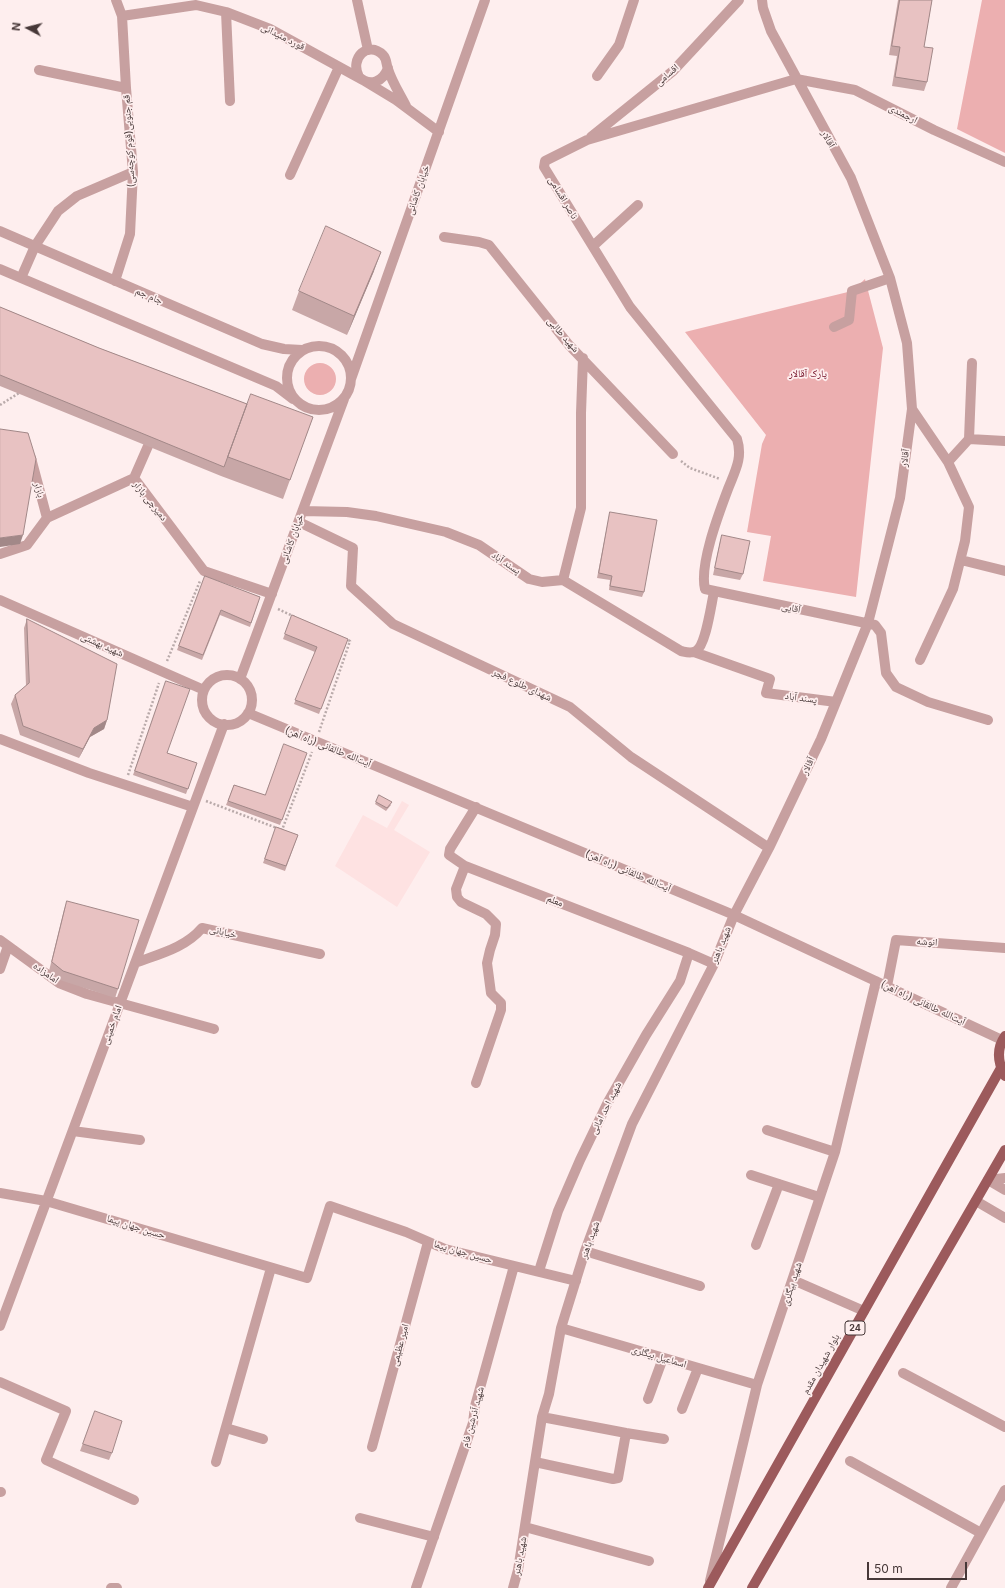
<!DOCTYPE html>
<html>
<head>
<meta charset="utf-8">
<style>
  body { margin:0 }
  #map { position:relative; width:1005px; height:1588px; overflow:hidden; background:#feeeee; font-family:Inter,sans-serif }
  canvas { display:block }
  .north { position:absolute; left:8px; top:8px; width:40px; height:40px; -webkit-text-stroke:3px #feeeee; paint-order:stroke; rotate:277deg; font-size:11px; font-weight:700; line-height:16px; text-align:center; color:#473838 }
  .north::after { content:''; display:block; margin:auto; width:14px; height:18px; background:#473838; clip-path:polygon(50% 0,100% 100%,50% 72%,0 100%) }
  .scale { position:absolute; left:867px; top:1562px; width:100px; height:18px; box-sizing:border-box; border:2px solid #473838; border-top:0; padding-left:5px; font-size:12px; line-height:14px; white-space:nowrap; color:#473838; -webkit-text-stroke:3px #feeeee; paint-order:stroke }
</style>
</head>
<body>
<div id="map">
<canvas width="1005" height="1588"></canvas>
<div class="north">N</div>
<div class="scale">50 m</div>
</div>
<script>
const context = document.querySelector('canvas').getContext('2d');
context.lineJoin = 'round';
function paint(path, color) {
  context.fillStyle = color;
  context.fill(path, 'evenodd');
}
function stroke(path, color, width, dash) {
  context.strokeStyle = color;
  context.lineWidth = width;
  context.lineCap = dash ? 'butt' : 'round';
  context.setLineDash(dash || []);
  context.stroke(path);
}
function drawText(font, color, halo, rows, align = 'center') {
  context.font = font + ' Inter,"Noto Naskh Arabic",sans-serif';
  context.lineWidth = 3.5;
  context.setLineDash([]);
  context.textBaseline = 'middle';
  context.strokeStyle = halo;
  context.fillStyle = color;
  for (const [text, x, y, turn = 0] of rows) {
    context.save();
    context.translate(x, y);
    context.rotate((+turn || 0) * Math.PI / 180);
    context.textAlign = isNaN(turn) ? turn : align;
    if (halo) context.strokeText(text, 0, 0);
    context.fillText(text, 0, 0);
    context.restore();
  }
}
paint(new Path2D(`
  M402 801 409 805 394 830 430 852 397 907 335 866 363 815 387 828Z`), '#fee2e2');
paint(new Path2D(`
  M982 0H1005V153L957 129Z
  M865 279 883 348 856 597 763 581 771 536 747 532 762 444 766 435 685 332 852 291Z
  M304 379a16 16 0 1 1 32 0a16 16 0 1 1-32 0Z`), '#ecafb0');
stroke(new Path2D(`
  M0 405 19 393
  M681 461 690 468 720 479
  M278 609 295 617
  M167 661 200 581
  M319 732 350 641 346 639
  M128 775 159 683
  M206 801 282 830 312 752`), '#b9aaaa', 2.5, [2, 2]);
stroke(new Path2D(`
  M357 0 368 50
  M226 12 230 101
  M122 16 196 5 226 12 270 29 363 80 396 100 439 132
  M388 68C383 82 370 87 359 77 349 58 368 40 383 55 387 59 386 64 388 69 392 82 400 94 406 106
  M39 70 126 88
  M597 76 619 45 634 0
  M591 137 673 71 739 0
  M290 175 339 67
  M0 231 262 344 284 349 302 350
  M444 237 479 242 489 245 569 345 673 454
  M593 246 638 205
  M0 269 276 386 293 399
  M21 278 35 246 58 211 77 196 133 172
  M115 281 130 234 133 172 126 88 122 16 116 0
  M834 327 849 320 852 291 890 278
  M287 378a32 32 0 1 1 64 0a32 32 0 1 1-64 0Z
  M351 379 485 0
  M912 409 948 462 969 439 1005 441
  M969 439 972 363
  M31 458 47 518
  M134 478 204 571 272 594
  M134 478 148 446
  M303 511 347 512 376 516 446 532 479 545 529 579 542 582 563 580 681 651C686 652 691 654 696 651 706 645 711 605 714 592
  M299 522 353 548 351 586 393 624 570 707 631 757 769 848
  M0 554 27 545 47 518 134 478
  M961 560 1005 571
  M563 580 581 508V413L583 358
  M0 600 204 690
  M694 652 770 679 766 693 836 702
  M920 660 953 589 965 541 969 507 948 462
  M202 700a25 25 0 1 1 50 0a25 25 0 1 1-50 0Z
  M240 679 344 399
  M248 713 734 915 1002 1040
  M988 720 928 702 896 687 886 673 881 633 875 625 705 589C699 565 719 513 728 489 735 471 743 458 737 439L630 307 544 167 545 161 587 140 796 79 855 90 934 130 1005 162
  M0 739 89 773 193 807
  M476 807 450 849 449 855 465 866 689 953 714 964
  M465 866 456 889 457 897 461 902 486 914 496 924 495 935 490 950 487 963 491 993 501 1003V1010L476 1083
  M0 940 59 983 87 994 214 1029
  M135 963C159 954 185 948 202 928L320 954
  M0 969 8 946
  M887 986 896 940 1005 948
  M767 1130 835 1152
  M73 1131 140 1140
  M751 1175 819 1197
  M988 1180 1005 1190
  M988 1180 1005 1178
  M0 1193 46 1201 307 1278 330 1206 406 1232 445 1249 576 1281
  M976 1201 1005 1218
  M756 1245 779 1184
  M585 1251 700 1286
  M539 1271 558 1211 580 1160 608 1102 646 1035 680 981 689 953
  M793 1280 864 1311
  M0 1326 224 724
  M561 1328 757 1385
  M903 1373 1005 1427
  M0 1382 66 1411 46 1460 134 1500
  M648 1399 663 1358
  M682 1409 698 1368
  M542 1417 626 1433 664 1439
  M226 1428 263 1439
  M372 1447 428 1242
  M850 1461 981 1533
  M216 1462 271 1268
  M535 1462 613 1479 618 1478 626 1433
  M0 1492H1
  M360 1518 434 1537
  M525 1527 649 1561
  M710 1581 757 1385 835 1152 876 981
  M111 1588H117
  M416 1588 473 1423 475 1406 514 1266
  M513 1588 518 1570 542 1417 549 1394 561 1328 585 1251 632 1124 714 964 734 915 769 848 821 739 868 623 900 498 912 409 907 343 890 278 851 178 771 31 763 8 762 0
  M951 1588 1005 1490`), '#c7a0a0', 10);
stroke(new Path2D(`
  M1005 1036C996 1049 998 1063 1005 1076
  M708 1588 1001 1068
  M752 1588 1005 1150`), '#9c5a5c', 10);
paint(new Path2D(`
  M898 0H932L924 47 927 82 924 91 892 86 897 56 889 55Z
  M374 271 347 335 292 310 299 291Z
  M0 307 99 348 247 404 313 417 283 499 221 476 0 386Z
  M610 512 644 592 642 597 609 590 610 580 597 578 609 516Z
  M722 535 743 574 740 580 713 575 720 542Z
  M205 576 260 597 250 627 220 615 202 660 177 650Z
  M292 615 348 639 319 714 294 704 315 652 283 639Z
  M27 619 107 720 104 729 90 737 79 758 20 735 11 704 15 695 26 686 24 628Z
  M166 681 167 753 197 763 186 794 133 775Z
  M307 753 280 825 226 805 234 785 265 795Z
  M379 795 391 805 386 811 375 804Z
  M276 827 298 835 285 871 263 863Z
  M67 901 118 989 115 998 60 980 49 971 64 910Z
  M95 1411 112 1453 109 1460 80 1451Z`), '#c8a7a7');
paint(new Path2D(`
  M381 252 374 271 347 335 354 316Z
  M23 535 20 544 0 547V538Z
  M107 720 104 729 90 737 79 758 83 749 94 728Z`), '#a28888');
const building = new Path2D(`
  M900 0H932L924 47 933 48 927 82 895 77 900 47 892 46Z
  M326 226 381 252 354 316 299 291Z
  M0 307 99 348 247 404 224 467 0 375Z
  M251 394 313 417 290 480 228 457Z
  M0 429 28 433 36 459 23 535 0 538Z
  M610 512 657 520 644 592 610 586 612 576 599 573Z
  M722 535 750 541 743 574 715 568Z
  M205 576 260 597 251 623 221 610 203 655 179 646Z
  M292 615 348 639 321 709 295 700 317 647 285 634Z
  M27 619 117 664 107 720 94 728 83 749 23 726 15 695 29 683Z
  M166 681 190 689 167 753 197 763 188 789 135 771Z
  M284 744 307 753 282 820 228 801 234 785 265 795Z
  M379 795 392 802 387 808 376 802Z
  M276 827 298 835 286 866 265 859Z
  M67 901 139 920 118 989 63 971 52 962Z
  M95 1411 122 1421 112 1453 83 1444Z`);
paint(building, '#e8c2c2');
stroke(building, '#a28888', 1);
for (const [x, y, w] of [
  [855,1328,20]
]) {
  const box = new Path2D();
  box.roundRect(x - w / 2, y - 7, w, 14, 3);
  context.fillStyle = '#feeeee';
  context.fill(box);
  stroke(box, '#473838', 1);
}
drawText('bold 9px', '#473838', null, [
  ["24",855,1328]
]);
drawText('10px', '#473838', '#feeeee', [
  ["قورد مئیدانی",283,37,27],
  ["اقسامی",667,75,-41],
  ["ارجمندی",903,114,27],
  ["آقالار",828,139,61],
  ["قم جنوبی(قوم کوچه‌سی)",129,141,-93],
  ["خیابان کاشانی",418,190,-71],
  ["ناصر اقسامی",563,198,59],
  ["جام جم",149,296,23],
  ["شهید طالبی",563,335,49],
  ["آقالار",905,458,-83],
  ["بازار",39,490,75],
  ["دمیرچی بازار",150,501,51],
  ["خیابان کاشانی",292,539,-70],
  ["پسند آباد",506,563,34],
  ["آقایی",791,608,11],
  ["شهید بهشتی",102,645,24],
  ["شهدای طلوع فجر",522,685,25],
  ["پسند آباد",801,698,8],
  ["(راه آهن) آیت‌الله طالقانی",328,747,22],
  ["آقالار",808,766,-64],
  ["(راه آهن) آیت‌الله طالقانی",628,871,23],
  ["معلم",555,901,21],
  ["خیابانی",223,932,13],
  ["انوشه",927,942,4],
  ["شهید باهنر",721,945,-68],
  ["امامزاده",46,973,35],
  ["(راه آهن) آیت‌الله طالقانی",923,1003,25],
  ["امام خمینی",112,1025,-70],
  ["شهید احد امانی",606,1108,-63],
  ["حسین جهان پیما",136,1227,17],
  ["شهید باهنر",590,1240,-70],
  ["حسین جهان پیما",463,1252,16],
  ["شهید بیگلری",792,1284,-72],
  ["امیر عظیمی",400,1345,-75],
  ["اسماعیل بیگلری",659,1357,16],
  ["بلوار شهیدان مقدم",821,1364,-61],
  ["شهید آذرشین فام",473,1417,-75],
  ["شهید باهنر",520,1556,-80]
]);
drawText('10px', '#690019', '#feeeee', [
  ["پارک آقالار",808,374]
]);
</script>
</body>
</html>
